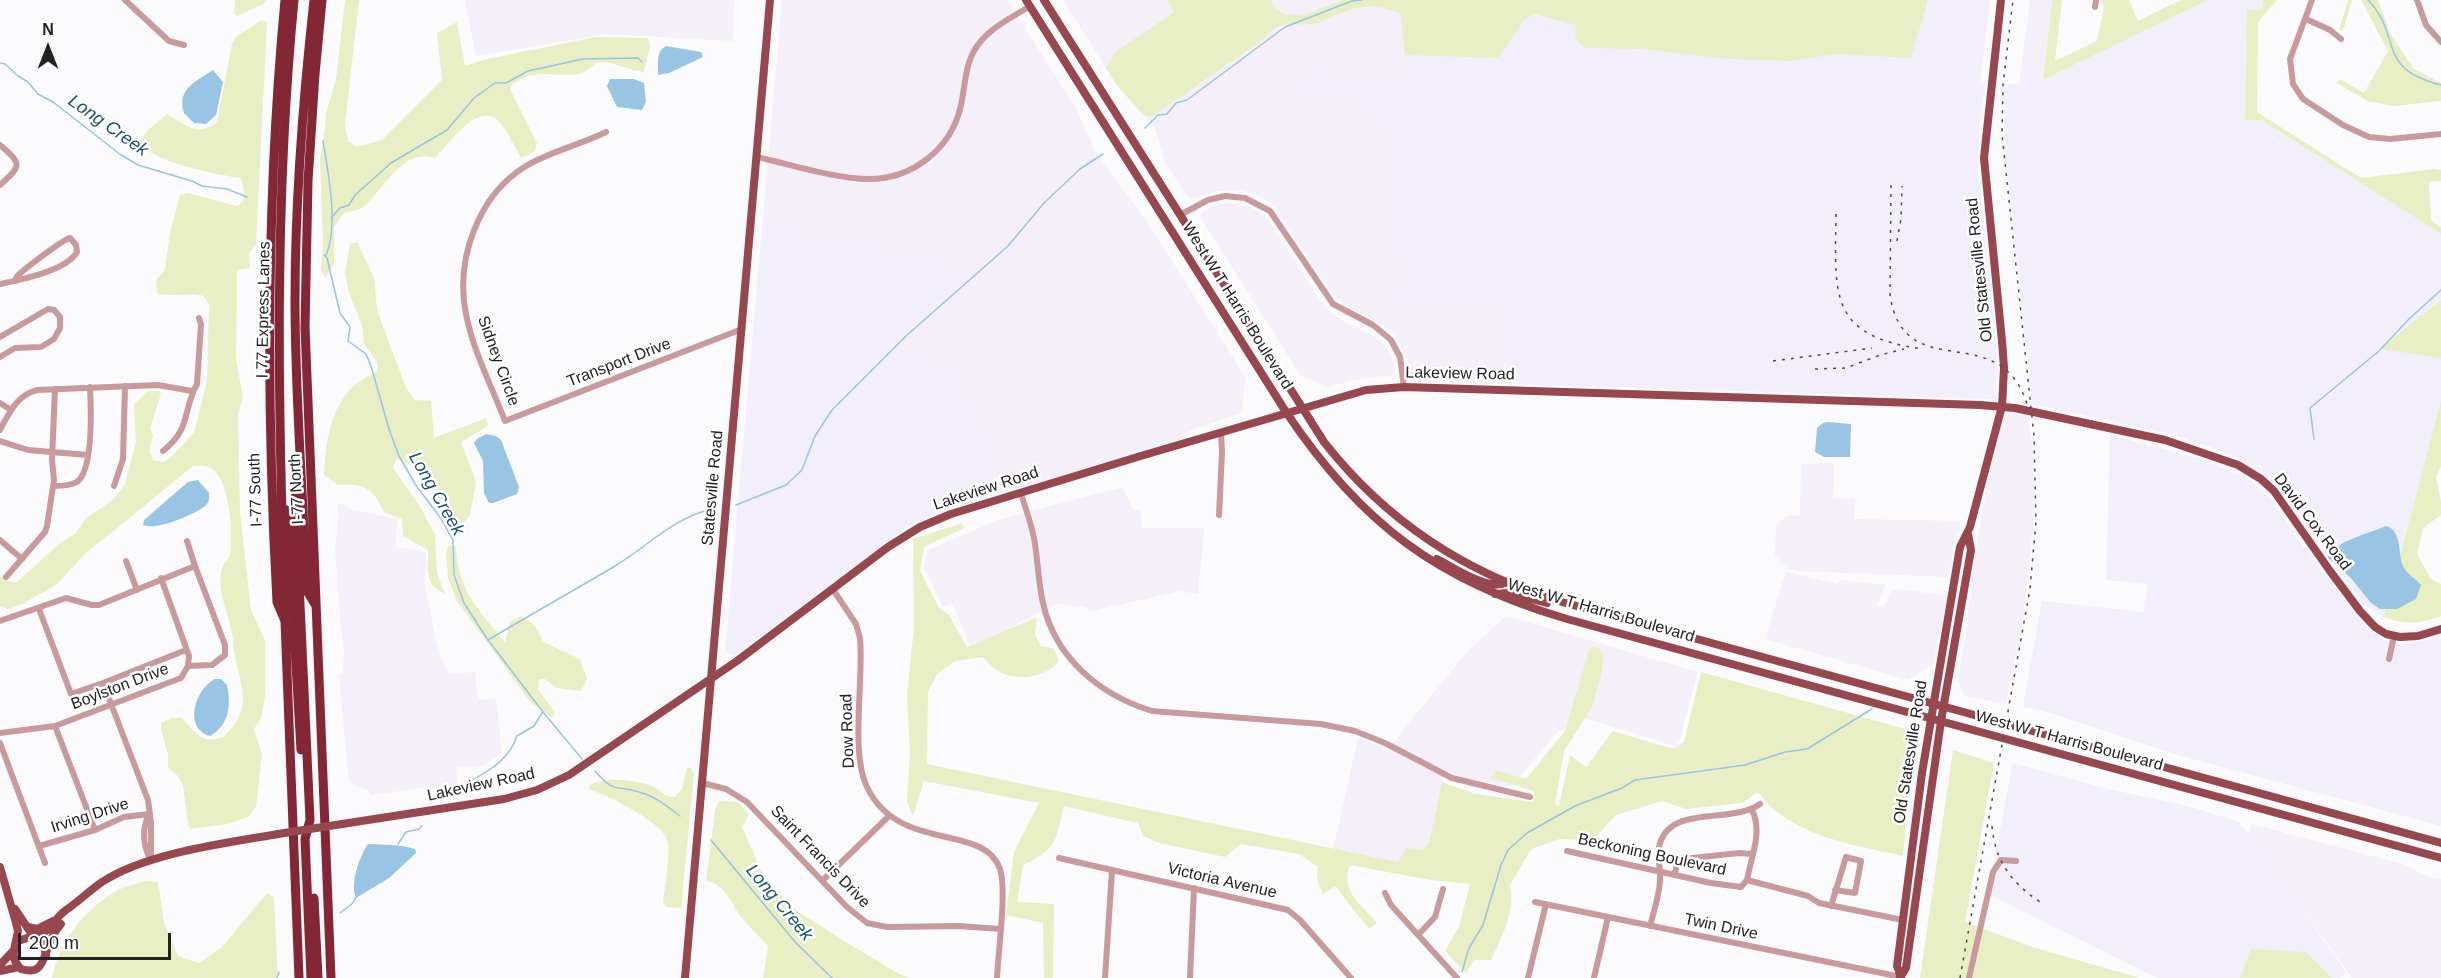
<!DOCTYPE html>
<html>
<head>
<meta charset="utf-8">
<style>
  body { margin:0 }
  #map { position:relative; width:2441px; height:978px; overflow:hidden; background:#fbfafd; font-family:Arial,sans-serif }
  canvas { display:block }
  .north { position:absolute; left:18px; top:18px; width:60px; height:60px; -webkit-text-stroke:4px #fff; paint-order:stroke; rotate:0deg; font-size:16px; font-weight:700; line-height:24px; text-align:center; color:#222223 }
  .north::after { content:''; display:block; margin:auto; width:21px; height:27px; background:#222223; clip-path:polygon(50% 0,100% 100%,50% 72%,0 100%) }
  .scale { position:absolute; left:18px; top:933px; width:153px; height:27px; box-sizing:border-box; border:3px solid #222223; border-top:0; padding-left:8px; font-size:18px; line-height:21px; white-space:nowrap; color:#222223; -webkit-text-stroke:4px #fff; paint-order:stroke }
</style>
</head>
<body>
<div id="map">
<canvas width="2441" height="978"></canvas>
<div class="north">N</div>
<div class="scale">200 m</div>
</div>
<script>
const context = document.querySelector('canvas').getContext('2d');
context.lineJoin = 'round';
function paint(path, color) {
  context.fillStyle = color;
  context.fill(path, 'evenodd');
}
function stroke(path, color, width, dash) {
  context.strokeStyle = color;
  context.lineWidth = width;
  context.lineCap = dash ? 'butt' : 'round';
  context.setLineDash(dash || []);
  context.stroke(path);
}
function drawText(font, color, halo, rows, align = 'center') {
  context.font = font + ' Arial,sans-serif';
  context.lineWidth = 5;
  context.setLineDash([]);
  context.textBaseline = 'middle';
  context.strokeStyle = halo;
  context.fillStyle = color;
  for (const [text, x, y, turn = 0] of rows) {
    context.save();
    context.translate(x, y);
    context.rotate((+turn || 0) * Math.PI / 180);
    context.textAlign = isNaN(turn) ? turn : align;
    if (halo) context.strokeText(text, 0, 0);
    context.fillText(text, 0, 0);
    context.restore();
  }
}
paint(new Path2D(`
  M465 0H734L733 41 606 34 476 56Z
  M782 0H1007L1076 108 1095 151 1151 228 1246 378 1241 413 1183 433 1184 438 1129 454 1130 457 1000 493 986 469 894 341 974 271 762 228Z
  M1063 0H1410L1408 76 1298 74 1295 86H1336L1395 136 1391 230 1404 249 1402 305 1512 307 1509 384 1411 381 1408 360 1397 338 1383 325 1349 307 1336 298 1275 207 1255 194 1238 190 1218 191 1190 199 1165 163 1155 128 1117 85Z
  M2030 0H2052L2043 80 2033 85H2019Z
  M1234 203 1250 207 1263 215 1273 227 1324 306 1341 320 1379 339 1391 355 1395 369 1394 373 1390 376 1354 380 1328 387 1301 376 1202 220 1201 215 1204 210 1219 204Z
  M2011 412 2028 414 2034 460V517L2023 619 2006 704 1964 696 1958 679 1967 625 1973 569 1986 491 2000 429 2005 415Z
  M1834 463 1833 498 1855 499 1854 519 1963 521 1954 542 1949 577 1798 571 1787 568 1775 556 1776 525 1787 516 1800 515 1801 464Z
  M1123 487 1133 511 1140 510 1142 528H1204L1198 594 1180 591 1092 611 1084 607 1056 604 1006 630 970 645 952 603 943 607 924 567 928 550 1001 519Z
  M342 503 352 510 398 519 395 547 426 552 425 584 435 638 444 665 450 674 475 672 478 700 496 698 502 753 483 766 458 767 456 770 458 783 370 795 369 791 352 784 348 775 339 674 343 673 344 650 340 620 335 547 339 516 337 505Z
  M1786 572 1837 584 1841 580 1886 585 1876 607H1884L1891 592 1899 589 1948 596 1933 664 1908 680 1765 639Z
  M1506 616 1698 672 1678 744 1675 746 1571 714 1565 731 1559 730 1511 787 1463 778 1445 770 1429 843 1422 851 1398 862 1333 850 1358 738 1387 750 1467 652Z
  M2251 824 2402 864 2432 878 2441 879V978H2352L2248 835Z`), '#f4eff9');
paint(new Path2D(`
  M1410 0H1990L1980 83 1985 84 1980 123 1978 165 1997 352 1996 399 1509 384 1511 307 1402 306 1404 250 1399 249 1391 230 1395 136 1336 86H1294L1298 74 1408 76Z
  M2208 0H2263L2264 8 2247 10 2245 120H2260L2441 234V300L2379 349 2441 358V400L2384 617 2363 604 2291 502 2278 486 2261 470 2241 459 2208 446 2170 434 2032 404 2005 155 2003 84 2033 85Z
  M762 228 974 271 894 341 946 371 994 446 986 469 1000 493 908 526 735 655 725 652Z
  M2110 435 2198 458 2247 478 2272 500 2303 546 2367 629 2384 641 2403 645 2441 637V826L2178 755 2044 711 2023 707 2042 601 2143 612 2148 584 2106 580Z
  M2013 763 2108 789 2188 806 2239 822 2346 972 2340 978H2157L1988 894Z`), '#f2eefc');
paint(new Path2D(`
  M235 0H266L263 4 237 16 234 13Z
  M345 0H359L345 125 348 141 357 147 382 140 442 80 437 33 457 22 465 66 487 59 596 37 648 38 650 46 644 72C627 70 614 61 597 62 576 85 556 69 530 76 524 77 518 81 512 84L510 89 537 143 535 151 521 158C514 146 507 128 496 119 476 103 448 145 435 158 401 147 384 191 362 208 358 211 350 211 344 213L334 227V264L325 278 321 270 323 244 320 160 325 128 326 113 336 80Z
  M1167 0H1271L1273 7 1286 15 1306 14 1343 0H1928L1911 58 1837 54 1789 61 1729 59 1643 49 1585 48 1575 38 1576 25 1535 14 1525 19 1498 58 1405 55 1400 13C1365 0 1352 8 1320 22 1305 28 1289 20 1275 28 1268 33 1262 41 1254 46 1220 69 1186 93 1152 117L1143 115 1117 85 1106 68 1114 53 1174 12Z
  M2052 0H2062L2055 61 2097 41 2104 7 2101 0H2129L2138 21 2181 0H2208L2043 80Z
  M2263 0H2277L2258 22 2257 112 2361 178 2433 169 2441 170V181L2429 182 2431 220 2441 227V234L2261 120H2245L2247 10 2263 8Z
  M2348 0H2352L2343 31 2339 30Z
  M2361 0H2378L2390 33 2414 69 2441 83V101L2393 106 2367 101 2337 83 2340 79 2364 93 2388 51Z
  M262 20 267 22 256 244 249 253 250 268 237 270 236 359 243 397 238 414 240 513 251 610 265 640V696L261 718 254 729 262 755 256 807 248 817 227 824 190 829 188 824 183 785 178 776 168 768V755L161 729V723L172 718H182C194 731 204 747 224 736 229 732 232 727 236 722 250 700 239 679 235 656 233 649 234 641 232 633 229 618 223 604 221 589 220 581 220 573 223 566 225 562 228 559 230 554 234 535 229 484 214 470 208 465 200 465 193 466L85 554 56 585 24 603 8 609 0 606V575L8 581 16 583 60 543 76 533 86 518 113 500 125 484 136 442 134 404 148 391H159L161 394 150 428 153 436 149 452 154 460 163 462 169 459 194 433 207 381 209 305 204 296C187 292 173 298 157 293L156 280 165 270 170 233 180 195 187 193 237 206 243 202 244 190 241 178C218 175 151 162 140 142L147 131 167 114C186 125 197 137 217 122L232 44 237 36Z
  M357 242 374 278 377 310 406 388 415 400 431 401 434 438 486 418 488 426 461 442 476 482 470 515 456 533C442 504 430 468 396 459L393 468 419 505 435 534 437 573 445 594C424 583 428 571 428 550L403 536 402 519 384 512C373 488 364 483 338 485L324 475C326 445 329 408 354 386 360 380 370 376 378 371L377 362 364 344 362 325 349 293 345 273 350 244Z
  M2441 300V358L2379 349Z
  M2441 400V466L2436 477 2441 502V515L2423 528 2417 554 2431 579 2441 584V616C2420 624 2405 625 2384 617Z
  M962 523 964 528 924 547 920 571 939 608 949 615 967 647 1037 617 1035 635 1041 646 1054 649 1059 661C1046 678 1017 682 998 671 992 668 988 662 983 657L955 661 937 674 928 692 927 764 1398 862 1406 848 1422 850 1429 843 1442 782 1475 794 1533 802 1534 791 1491 778 1495 770 1526 779 1565 731 1589 650 1595 646 1604 653 1601 676 1592 707 1564 751 1555 804 1559 806 1570 755 1586 767 1613 731 1673 749 1684 742 1701 672 1916 732 1903 856C1852 844 1791 837 1758 792L1742 803 1686 809 1662 801 1616 815 1593 840 1560 839 1531 849 1510 885C1516 911 1502 936 1491 960H1474L1466 973 1445 951 1459 927 1470 884 1431 880 1350 865C1340 891 1361 904 1377 923L1369 929 1335 886 1323 894 1317 879 1318 867 1299 854 1241 844 1225 857 1159 843 1143 836 1138 823 1064 806C1055 841 1059 848 1023 865L1017 902 1054 904 1053 978H1044L1043 923 1006 915 1014 852 1039 803 924 781 913 816 907 801 910 751 907 696 914 626 913 539Z
  M449 545 456 547C458 592 479 609 505 643L510 622 521 616C533 622 538 629 543 642L580 659 587 679 581 691 557 688 545 679H539L538 689 555 713 552 717 531 703 457 601 448 578 446 552Z
  M1953 750 1994 763 1965 922 2035 948 2140 978H1920Z
  M687 768H691L694 774 681 908 666 907 663 903C665 887 670 857 668 842 665 823 607 795 589 789V786C605 776 633 780 650 785 660 789 663 797 675 797L682 789Z
  M719 801 737 802 749 814 742 827 762 873 797 911 852 946 901 975 911 978H763L768 946C760 937 750 928 742 918 731 904 725 883 706 881L715 810Z
  M145 881 158 882 164 923 178 956 199 963 221 948 267 893 274 897 278 978H52C60 940 84 910 118 890 126 886 136 884 145 881Z
  M2251 949 2306 952 2332 978H2240Z`), '#e9efc5');
paint(new Path2D(`
  M666 46 701 52 703 57 669 73 658 75C659 64 655 52 666 46Z
  M213 70 223 82 216 115 206 124 194 123 184 113C176 89 197 81 213 70Z
  M610 79H634L644 83 646 102 642 110 617 107 607 86Z
  M1828 422 1851 424 1850 457H1824L1815 452 1817 428 1823 423Z
  M486 434 496 436 501 440 519 487 517 494 493 503H489L484 493 483 461 474 443 477 439Z
  M198 480 209 493C209 498 210 502 205 506 194 515 155 531 143 525L144 520 188 482Z
  M2386 526C2403 530 2397 556 2404 568 2408 575 2416 579 2421 585L2416 599 2397 609H2380L2371 603 2350 577 2328 558C2330 543 2372 532 2386 526Z
  M215 679H221L227 685C231 705 230 724 210 736 183 728 195 689 215 679Z
  M368 844C385 845 399 844 415 849L416 853 389 878 356 898C350 884 359 857 368 844Z`), '#97c5e3');
stroke(new Path2D(`
  M2368 0C2403 36 2375 69 2441 85
  M0 63 5 64 18 76 28 82 38 94 53 102 121 155 138 165 192 181 202 186 227 189 247 197
  M1145 128 1158 115 1167 114 1176 103 1187 100 1285 27 1352 1 1362 0
  M323 141C328 172 339 226 326 255
  M331 218 340 208 349 205 355 195 391 163 447 130 474 98 495 83H506L528 71 583 59 638 58 642 62
  M324 255 327 258 340 313 350 327 348 341 366 354 371 366 389 429 399 456 417 487 440 517 453 540 454 575 464 603 488 640 543 712 582 759
  M2314 439 2310 408 2379 351 2409 319 2441 290
  M736 505 786 485 802 470 815 436 832 410 906 336 1008 246 1044 203 1080 169 1103 154
  M488 640C530 615 573 591 615 566 648 546 674 517 713 509
  M595 771C614 793 614 785 639 792 655 796 668 807 680 816
  M461 787C484 773 508 763 517 736L534 726 542 713
  M430 803 435 796 450 793
  M711 840 795 942 832 978
  M398 844 406 832 419 829 422 826
  M340 913 353 903 356 897
  M1462 972 1469 948 1483 925 1501 865 1508 850 1527 833 1575 806 1622 788 1635 780 1745 765 1785 752 1807 749 1872 709
  M277 978 279 972`), '#97c5e3', 1.5);
stroke(new Path2D(`
  M125 0 169 41 184 45
  M2312 0 2290 59 2293 84 2303 99 2343 125 2369 137 2390 139 2441 134
  M2417 0 2426 25 2441 42
  M2095 7 2096 0
  M2306 19 2330 30 2341 39
  M606 132C580 145 551 151 526 166 478 195 455 260 466 314 473 351 492 387 505 421L742 329
  M0 145C22 164 22 165 0 185
  M757 157C789 164 837 179 869 179 913 179 952 148 961 105 965 87 965 67 974 51 986 29 1010 19 1030 6
  M1180 215 1208 200 1225 196 1245 198 1270 211 1333 304 1373 325 1391 340 1400 357 1404 387
  M0 284C20 280 66 271 77 252L76 245 70 238C64 239 18 273 16 278V281
  M0 337 48 309 54 310 60 317V328L54 339 41 347 15 348 0 357
  M0 403 11 410
  M0 430C9 413 17 395 37 390L158 385 192 391
  M0 441 28 450 88 455
  M163 451C192 428 182 411 197 384L201 324 199 318
  M53 486C61 486 70 486 77 482 94 469 91 407 90 387
  M114 486 123 459 125 386
  M1021 494C1026 509 1031 523 1034 538 1038 560 1038 582 1043 603 1055 658 1100 695 1152 711L1321 724 1355 731 1385 743 1452 778 1530 797
  M1219 515 1222 452 1221 433
  M0 540 22 559
  M126 561 137 590
  M6 577 45 532 47 526 54 480 52 460 55 389
  M832 588 856 624 860 638C864 679 850 752 867 787 899 854 984 822 1000 869 1007 890 998 953 997 978
  M39 609 71 694 103 683 148 800 151 823V860
  M0 621 66 598 92 605H99L195 566 187 541
  M2389 659 2394 636
  M188 666 212 665 225 655V645L195 566
  M103 683 186 650
  M55 726 95 830
  M0 733 55 726 181 678 188 666 189 656 161 578
  M0 743 45 863
  M702 783 726 789 747 802 847 907 867 923 887 927 959 926 1000 929
  M149 814C142 829 143 845 150 859
  M39 846 95 830 124 817 149 814
  M1567 851 1711 883 1741 887 1747 880 1808 896 1819 903 1903 920
  M1059 858 1288 910 1300 920 1351 978
  M1675 873 1677 864 1683 859 1739 853 1752 854
  M823 880 889 816
  M1747 880C1751 858 1763 831 1752 810
  M1385 893 1391 905 1457 978
  M1535 902 1901 977
  M1831 906 1846 857 1861 861 1855 893 1835 890
  M1650 926C1654 910 1661 891 1660 875 1660 866 1657 856 1659 847 1668 803 1731 825 1760 804
  M1419 934 1435 917 1443 889
  M1105 978 1112 871
  M1190 978 1194 888
  M1528 978 1546 904
  M1594 978 1608 917
  M1969 978 1993 872 2001 860 2016 861`), '#c99a9b', 6);
stroke(new Path2D(`
  M1026 0 1286 412C1361 524 1438 581 1567 619L2441 858
  M1044 0 1324 442C1386 521 1467 574 1562 602L2441 843
  M1437 559C1453 567 1488 591 1505 583
  M1495 594 1508 593 1547 603
  M342 824 504 799 537 790 569 775 737 661 888 547 920 527 951 514 1144 455 1366 390 1404 387 1980 405 2015 408 2165 440 2238 465 2261 479 2274 491 2330 571 2360 611 2375 627 2386 634 2400 637 2418 636 2441 629
  M0 867 16 923 18 931 15 945
  M15 909 33 936
  M28 927 37 929 53 921
  M35 937C54 930 53 919 66 910 78 902 89 891 102 882 146 853 226 843 278 834
  M46 955 43 944 33 936 18 941C11 951 12 960 21 969 42 976 43 959 49 945 51 937 56 930 61 924
  M0 965 13 951
  M0 971 19 967
  M1901 977 1897 966 1922 773 1960 547 1970 527 2002 406 2004 368 2002 341 1984 158 2001 0
  M685 978 770 0
  M1900 978 1906 968 1941 721 1971 550 1968 534`), '#97484e', 8);
stroke(new Path2D(`
  M285 0C266 201 266 401 277 602L285 621 299 978
  M314 0C303 100 295 199 295 300 295 397 303 494 307 591L316 606
  M322 0 315 74 308 181 305 327 331 978
  M295 458 296 518 310 820 305 839 311 978
  M287 510 301 750
  M285 615C278 410 274 205 294 0
  M314 898 318 978`), '#822733', 9);
stroke(new Path2D(`
  M1891 185 1890 295C1904 388 1999 316 2027 404
  M1836 214C1835 295 1828 336 1923 349
  M1897 241 1901 219 1902 186
  M1773 361 1872 348
  M1815 369 1846 368 1880 355 1904 349
  M1992 826C1995 862 2012 883 2040 902
  M1960 978 2030 589 2036 521 2034 436 2002 134 2003 85 2013 0`), '#4d4d4f', 1.5, [3, 6]);
stroke(new Path2D(`
  M278 834 342 824`), '#97484e', 8);
drawText('16px', '#222223', '#fff', [
  ["Old Statesville Road",1980,270,-96],
  ["West W T Harris Boulevard",1237,306,58],
  ["I 77 Express Lanes",264,310,-89],
  ["Sidney Circle",498,361,70],
  ["Transport Drive",619,363,-21],
  ["Lakeview Road",1460,374,1],
  ["Statesville Road",713,488,-85],
  ["I-77 North",297,489,-93],
  ["Lakeview Road",986,489,-18],
  ["I-77 South",256,490,-92],
  ["David Cox Road",2312,522,53],
  ["West W T Harris Boulevard",1601,611,16],
  ["Boylston Drive",120,687,-21],
  ["Dow Road",848,731,-92],
  ["West W T Harris Boulevard",2069,741,15],
  ["Old Statesville Road",1911,752,-81],
  ["Lakeview Road",481,785,-12],
  ["Irving Drive",90,816,-18],
  ["Beckoning Boulevard",1652,855,12],
  ["Saint Francis Drive",820,857,46],
  ["Victoria Avenue",1222,881,13],
  ["Twin Drive",1721,927,12]
]);
drawText('italic 18px', '#1c5270', '#fff', [
  ["Long Creek",108,126,35],
  ["Long Creek",436,494,60],
  ["Long Creek",779,903,50]
]);
</script>
</body>
</html>
